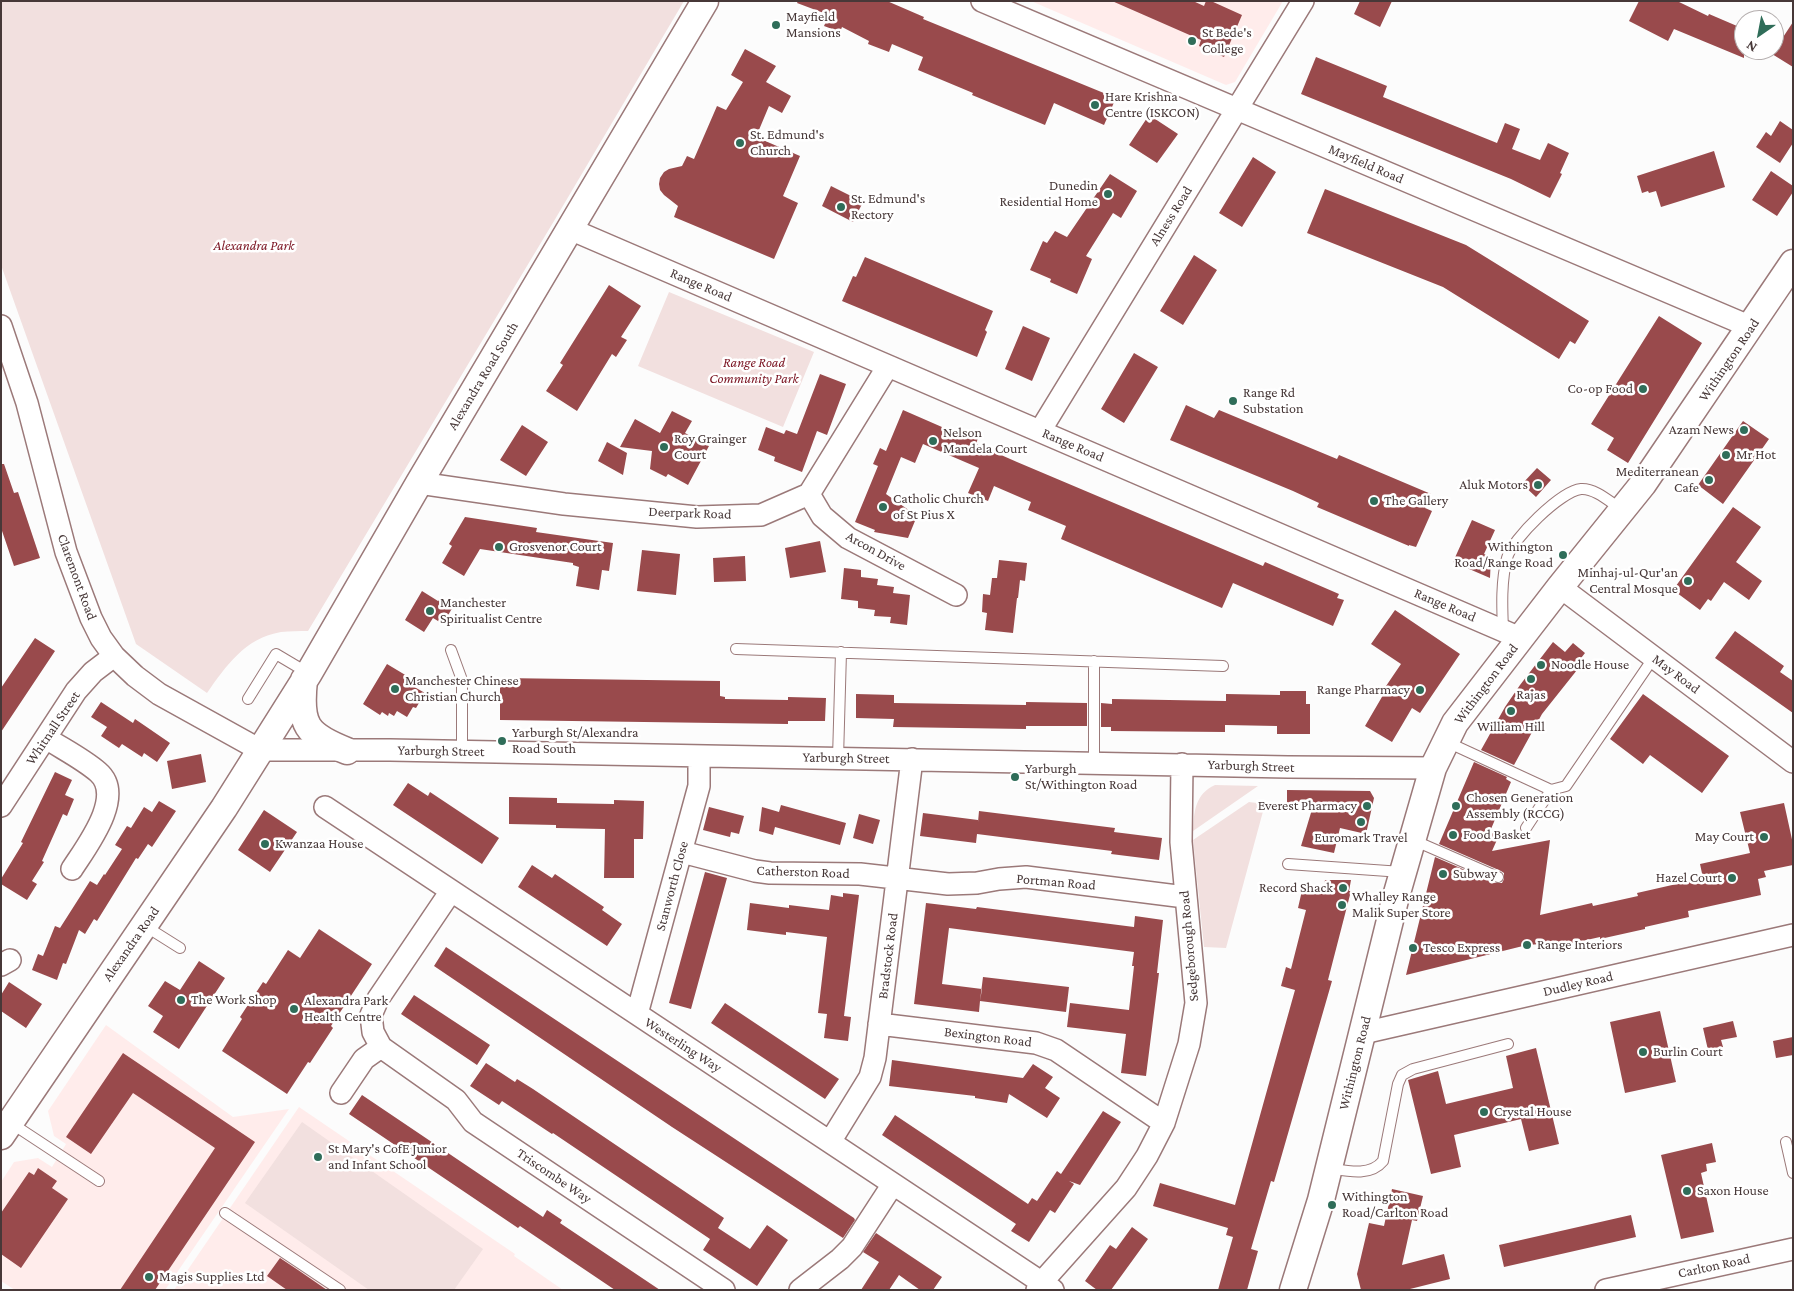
<!DOCTYPE html>
<html>
<head>
<meta charset="utf-8">
<style>
  body { margin:0 }
  #map { position:relative; width:1794px; height:1291px; overflow:hidden; background:#fcfcfc; font-family:"Crimson Pro",serif }
  canvas { display:block }
  .frame { position:absolute; inset:0; border:2px solid #473838; pointer-events:none }
  .north { position:absolute; left:1734px; top:10px; width:50px; height:50px; box-sizing:border-box; background:#fff; border:1px solid #b5afaf; border-radius:50%; rotate:213deg; font-size:14px; font-weight:700; line-height:20px; text-align:center; color:#473838 }
  .north::after { content:''; display:block; margin:auto; width:18px; height:22px; background:#2f6d59; clip-path:polygon(50% 0,100% 100%,50% 72%,0 100%) }
</style>
</head>
<body>
<div id="map">
<canvas width="1794" height="1291"></canvas>
<div class="frame"></div>
<div class="north">N</div>
</div>
<script>
const context = document.querySelector('canvas').getContext('2d');
context.lineJoin = 'round';
function paint(path, color) {
  context.fillStyle = color;
  context.fill(path, 'evenodd');
}
function stroke(path, color, width, dash) {
  context.strokeStyle = color;
  context.lineWidth = width;
  context.lineCap = dash ? 'butt' : 'round';
  context.setLineDash(dash || []);
  context.stroke(path);
}
function drawText(font, color, halo, rows, align = 'center') {
  context.font = font + ' "Crimson Pro",serif';
  context.lineWidth = 5;
  context.setLineDash([]);
  context.textBaseline = 'middle';
  context.strokeStyle = halo;
  context.fillStyle = color;
  for (const [text, x, y, turn = 0] of rows) {
    context.save();
    context.translate(x, y);
    context.rotate((+turn || 0) * Math.PI / 180);
    context.textAlign = isNaN(turn) ? turn : align;
    if (halo) context.strokeText(text, 0, 0);
    context.fillText(text, 0, 0);
    context.restore();
  }
}
paint(new Path2D(`
  M1031 1H1283L1235 82 1226 85Z
  M106 1025 233 1117 289 1109 165 1290H15L1 1281V1182L14 1162 38 1158 52 1167 66 1144 54 1136 48 1111Z
  M299 1107 515 1254 514 1256 563 1290H174Z`), '#ffeceb');
paint(new Path2D(`
  M1 1H684L554 221 308 631C299 631 290 631 281 632 245 638 226 666 207 693L136 644 1 265Z
  M669 292 814 352 783 427 638 366Z
  M1215 785 1258 786 1193 831C1194 812 1195 794 1215 785Z
  M1249 802 1265 804 1226 948 1204 947 1193 840Z
  M302 1122 483 1249 454 1290H369L245 1203Z`), '#f2e0df');
paint(new Path2D(`
  M798 1H887L924 17 923 19 1116 98 1104 125 1054 103 1045 125 972 95 973 93 918 70 923 57 892 44 889 52 868 44 869 41 842 27 840 32 824 26 829 15 797 3Z
  M1112 1H1193L1204 6 1206 1H1211L1242 15 1224 57 1199 46 1201 40Z
  M1360 1H1392L1380 27 1354 14Z
  M1639 1H1677L1708 16 1709 14 1744 29V58L1674 29 1668 41 1629 21Z
  M1793 22V67L1772 54Z
  M745 49 776 66 766 82 791 96 782 113 769 106 756 137 800 156 783 196 798 203 774 259 674 217 678 206 664 195 660 190 659 184 660 178 664 172 669 169 682 166 687 156 694 159 717 106 726 110 743 82 731 75Z
  M1316 57 1387 86 1383 97 1497 143 1505 123 1520 129 1512 149 1540 160 1548 143 1569 153 1560 173 1562 174 1550 198 1511 179 1301 94Z
  M1149 115 1178 134 1157 163 1129 145Z
  M1780 121 1793 130V143L1780 163 1756 147 1766 132 1771 136Z
  M1714 151 1725 187 1661 207 1656 191 1649 193 1648 191 1642 193 1637 176Z
  M1253 157 1276 172 1242 227 1219 213Z
  M1771 171 1793 186V192L1777 216 1752 200Z
  M1110 174 1137 191 1121 218 1113 213 1086 256 1092 259 1077 294 1050 282 1051 279 1030 270 1043 241 1047 243 1055 231 1067 237Z
  M831 186 863 202 853 222 822 206Z
  M1325 189 1466 245 1589 321 1575 344 1570 341 1559 359 1443 287 1307 233Z
  M1194 255 1217 270 1183 325 1160 311Z
  M865 257 993 311 985 330 987 332 977 357 842 301 853 276 856 277Z
  M609 285 641 306 621 337 627 340 616 357 612 354 577 411 546 391 563 365 560 363Z
  M1659 316 1702 343 1628 463 1607 450 1614 438 1591 424Z
  M1023 326 1050 338 1032 381 1005 369Z
  M1134 353 1158 367 1124 423 1101 409Z
  M820 374 846 384 827 435 817 431 802 472 774 461 775 457 758 450 766 427 784 434 786 430 797 434Z
  M1186 405 1214 418 1219 410 1337 459 1339 455 1431 494 1425 508 1432 511 1416 547 1409 545V546L1317 507 1319 503 1293 491 1170 440Z
  M903 410 958 434 959 430 978 438 976 444 1017 462 1263 566 1265 562 1339 594 1337 598 1344 600 1333 626 1233 583 1222 608 1061 539 1066 526 1028 510 1031 502 994 486 988 501 968 493 979 468 923 444 915 463 901 457 886 494 917 516 908 538 874 532 875 530 855 522 878 466 873 464 880 448 886 451Z
  M672 411 692 421 685 433 709 446 688 485 668 474 666 477 650 469 652 451 620 447 635 419 660 433Z
  M1743 421 1769 439 1723 504 1698 485Z
  M522 425 548 442 526 476 500 460Z
  M607 442 627 453 623 475 598 461Z
  M1 464H4L14 493 18 492 40 558 14 566 1 528Z
  M1537 468 1551 480 1536 497 1522 484Z
  M1733 507 1761 527 1736 562 1762 581 1749 600 1724 582 1711 601 1708 599 1700 610 1673 590Z
  M465 517 537 528 536 532 613 543 609 571 602 570 599 590 576 586 579 567 573 565V563L480 549 464 576 442 563 452 546 449 544Z
  M1472 520 1495 530 1484 554 1491 557 1490 578 1453 562Z
  M820 541 826 572 790 578 785 548Z
  M642 550 680 554 676 595 637 591Z
  M745 556 746 581 714 582 713 558Z
  M999 560 1027 563 1025 581 1020 580 1018 598H1017L1013 633 985 630 987 613 982 612 983 594 990 595 992 578H997Z
  M844 568 861 570V577L878 579 877 585 894 587 893 593 910 595 907 625 890 623 891 617 874 616 875 610 858 608V601L841 599Z
  M422 591 438 601 441 597 454 605 443 624 433 618 424 632 405 620Z
  M1395 610 1460 654 1420 713 1412 708 1392 742 1365 726 1386 690 1384 689 1401 664 1371 644Z
  M1735 631 1784 666 1780 672 1793 681V713L1715 658Z
  M35 638 55 651 1 732V688Z
  M1553 642 1565 652 1573 643 1585 653 1578 662 1581 665 1542 714 1514 765 1481 750 1505 707 1520 685Z
  M387 664 412 679 409 684 425 693 416 708 413 707 407 717 397 711 394 716 389 713 388 716 382 712 380 715 363 704Z
  M500 678 720 681V696L725 697V699L788 700V697L826 698 825 721H788V724L500 720Z
  M1280 691H1306V704H1310V734H1277V726L1225 725V732L1111 731V727H1101V703L1112 704V699L1226 701V694L1280 695Z
  M856 694 894 695V703L1026 705V702L1087 703V726H1026V729L893 727 894 719 856 718Z
  M1643 694 1729 756 1702 793 1650 755 1643 764 1610 739Z
  M101 702 133 723 135 719 170 743 157 762 144 753 142 757 122 744 119 748 101 736 107 727 91 717Z
  M201 754 206 782 172 789 167 761Z
  M1474 762 1507 777 1506 779 1511 782 1491 829 1500 833 1492 851 1550 840 1540 915 1592 903 1593 906 1638 896 1637 893 1703 878 1700 864 1750 853 1740 812 1784 803 1793 844V865L1764 871 1766 877 1758 879 1761 895 1688 911 1689 917 1645 927V929L1600 939V937L1555 947V943L1527 945 1406 975 1435 857 1495 883H1502L1504 879V873L1501 871 1439 844Z
  M55 772 72 780 65 795 74 799 67 816 63 814 42 861 44 862 32 881 37 884 27 900 1 884V879L23 843 21 842Z
  M408 783 428 796 430 792 499 838 482 864 393 805Z
  M1287 790 1370 791 1374 798 1366 834 1340 828 1334 853 1301 846 1313 806H1287Z
  M509 797 557 798V803L614 804V800L644 801 643 839H634V878H604L605 829 556 828V825L509 824Z
  M159 801 176 811 152 847 148 844 138 859 136 858 97 921 94 919 85 934 79 930 66 964 63 963 57 980 32 970 38 954 43 956 55 926 60 928 90 881 97 885 104 874 105 875 122 849 115 845 127 826 131 828 144 807 152 812Z
  M781 805 846 823 840 845 775 827 773 835 759 831 762 807 779 812Z
  M709 807 744 816 739 834 731 832 730 837 703 830Z
  M264 810 297 832 270 872 238 850Z
  M979 811 1115 828 1114 832 1162 838 1159 860 1111 854 1112 851 977 834 976 843 920 836 923 813 978 820V822Z
  M859 814 880 820 873 844 853 838Z
  M532 865 552 878 555 874 604 907 602 910 622 924 607 946 518 887Z
  M705 872 727 878 691 1009 669 1003Z
  M1325 880H1351L1349 891H1351L1328 980 1332 981 1274 1182 1271 1181 1251 1249 1258 1251 1247 1290H1218L1233 1237 1226 1235 1228 1228 1153 1206 1160 1183 1235 1205 1295 990 1281 986 1286 967 1291 969 1306 910 1298 908 1303 886 1323 891Z
  M843 893 859 895 844 1016 851 1017 848 1041 824 1038 827 1014 818 1013 827 937 786 932V935L747 930 750 903 789 908V905L829 910 831 895 843 897Z
  M926 903 976 909 977 907 1134 927 1135 916 1163 920 1157 973H1159L1146 1076 1121 1073 1126 1034 1067 1027 1070 1003 1129 1010 1134 966H1132L1134 952 949 928 942 984 982 989 980 1001 983 977 1069 987 1066 1012 980 1001 979 1012 914 1004Z
  M319 929 372 964 331 1026 333 1028 310 1063 308 1062 287 1094 222 1051 242 1019 240 1017 263 982 266 984 288 950 300 958Z
  M446 947 854 1218 855 1220 843 1238 672 1127 434 966Z
  M199 961 225 978 179 1049 153 1032 163 1016 148 1006 165 981 180 990Z
  M9 982 42 1004 26 1028 1 1011V995Z
  M414 995 490 1045 477 1065 401 1014Z
  M725 1003 839 1079 825 1099 711 1023Z
  M1660 1011 1676 1082 1625 1093 1610 1022Z
  M1733 1021 1737 1037 1721 1040 1723 1047 1708 1050 1703 1028Z
  M1793 1037V1055L1776 1058 1773 1041Z
  M1536 1048 1559 1144 1529 1151 1521 1119 1454 1135 1461 1167 1431 1174 1408 1080 1438 1071 1446 1104 1513 1088 1506 1056Z
  M123 1053 255 1142 155 1290H120L215 1148 133 1093 91 1154 66 1137Z
  M892 1060 1023 1078 1033 1064 1053 1077 1045 1088 1060 1098 1047 1118 1009 1094 1007 1103 975 1098V1096L889 1086Z
  M486 1063 515 1082 517 1079 533 1089 724 1218 718 1228 750 1249 767 1225 788 1240 757 1286 703 1250 710 1239 553 1133 552 1134 502 1101 499 1105 470 1086Z
  M362 1095 543 1217 547 1210 562 1220 560 1223 660 1290H615L520 1226 518 1228 349 1114Z
  M1103 1111 1121 1122 1080 1185 1069 1181 1074 1184 1055 1213 1050 1210 1029 1242 1011 1231 1016 1224 882 1135 895 1115 1028 1204 1032 1198 1037 1201 1057 1171 1061 1174Z
  M1712 1143 1716 1162 1706 1164 1707 1171 1701 1173 1714 1232 1681 1239 1661 1155Z
  M38 1168 57 1181 52 1188 68 1199 21 1268 1 1254V1213L29 1172 34 1175Z
  M1392 1189 1423 1196 1417 1221 1412 1220 1402 1265 1444 1254 1450 1279 1406 1290H1361L1357 1274 1369 1223 1384 1226Z
  M1631 1215 1636 1237 1504 1267 1499 1245Z
  M1132 1227 1148 1239 1111 1290H1097L1085 1281 1110 1245 1116 1249Z
  M876 1233 942 1277 933 1290H920L899 1275 889 1290H861L879 1262 863 1252Z
  M280 1258 298 1270 327 1290H287L267 1276Z`), '#994a4c');
const service = new Path2D(`
  M1503 630C1502 606 1501 581 1507 558 1512 539 1561 491 1581 489 1595 488 1610 502 1621 509
  M736 649 1223 666
  M451 650 462 680V751
  M1094 661V762
  M248 699 276 654 308 673
  M1447 742 1551 790 1566 786 1654 657
  M838 758 841 652
  M1526 828 1551 790
  M1413 840 1498 877
  M1288 864 1402 872
  M145 926 180 948
  M11 1123 99 1181
  M1786 1142 1793 1173
  M1329 1168C1347 1171 1370 1177 1383 1161L1398 1084 1402 1075 1413 1069 1508 1044
  M225 1213 340 1290`);
const minor = new Path2D(`
  M982 1 1751 327
  M570 229 1520 638
  M1 326 27 403 66 552 91 618 101 638 114 656 135 676 159 694 260 750H390L1288 767 1433 768
  M1040 431 1303 1
  M419 483 564 504 697 517 761 515 809 494 888 366
  M809 494 822 516 848 538 956 595
  M1560 587 1793 762
  M46 738C63 749 83 759 98 772 126 796 86 847 72 869
  M1 806 76 691 93 672 114 656
  M325 807 1053 1290
  M682 852 755 871 770 873 860 874 948 884 977 883 999 879 1026 877 1185 897
  M451 891 378 999 371 1015 373 1032 381 1047 456 1100 473 1122 724 1290
  M1 965 10 960
  M637 1014 699 786V757
  M879 1024 1036 1043 1056 1050 1164 1123
  M1363 1033 1793 935
  M341 1093 364 1059 381 1047
  M830 1142 870 1077 875 1058 912 759
  M800 1290 840 1259 852 1247 893 1184
  M1037 1290 1042 1282 1126 1188 1147 1156 1164 1123 1189 1044 1196 1003 1181 842 1182 764
  M1606 1290 1793 1249`);
const tertiary = new Path2D(`
  M304 680C299 725 306 735 347 751
  M1 1136 224 808 309 673 419 483 705 1
  M1293 1290 1321 1200 1395 900 1433 768 1455 723 1560 587 1643 484 1793 263`);
stroke(service, '#9b7979', 12);
stroke(minor, '#9b7979', 24);
stroke(tertiary, '#9b7979', 29);
stroke(service, '#fff', 10);
stroke(minor, '#fff', 21);
stroke(tertiary, '#fff', 26);
for (const [x, y, r, color] of [
  [776,25,5,"#2f6d59"],
  [1192,41,5,"#2f6d59"],
  [1095,105,5,"#2f6d59"],
  [740,143,5,"#2f6d59"],
  [1108,194,5,"#2f6d59"],
  [841,207,5,"#2f6d59"],
  [1643,389,5,"#2f6d59"],
  [1233,401,5,"#2f6d59"],
  [1744,430,5,"#2f6d59"],
  [933,441,5,"#2f6d59"],
  [664,447,5,"#2f6d59"],
  [1726,455,5,"#2f6d59"],
  [1709,480,5,"#2f6d59"],
  [1538,485,5,"#2f6d59"],
  [1374,501,5,"#2f6d59"],
  [883,507,5,"#2f6d59"],
  [499,547,5,"#2f6d59"],
  [1563,555,5,"#2f6d59"],
  [1688,581,5,"#2f6d59"],
  [430,611,5,"#2f6d59"],
  [1541,665,5,"#2f6d59"],
  [1531,679,5,"#2f6d59"],
  [395,689,5,"#2f6d59"],
  [1420,690,5,"#2f6d59"],
  [1511,711,5,"#2f6d59"],
  [502,741,5,"#2f6d59"],
  [1015,777,5,"#2f6d59"],
  [1367,806,5,"#2f6d59"],
  [1456,806,5,"#2f6d59"],
  [1361,822,5,"#2f6d59"],
  [1453,835,5,"#2f6d59"],
  [1764,837,5,"#2f6d59"],
  [265,844,5,"#2f6d59"],
  [1443,874,5,"#2f6d59"],
  [1732,878,5,"#2f6d59"],
  [1343,888,5,"#2f6d59"],
  [1342,905,5,"#2f6d59"],
  [1527,945,5,"#2f6d59"],
  [1413,948,5,"#2f6d59"],
  [181,1000,5,"#2f6d59"],
  [294,1009,5,"#2f6d59"],
  [1643,1052,5,"#2f6d59"],
  [1484,1112,5,"#2f6d59"],
  [318,1157,5,"#2f6d59"],
  [1687,1191,5,"#2f6d59"],
  [1332,1205,5,"#2f6d59"],
  [149,1277,5,"#2f6d59"]
]) {
  const dot = new Path2D();
  dot.arc(x, y, r, 0, 2 * Math.PI);
  context.fillStyle = color;
  context.fill(dot);
  stroke(dot, '#fff', 2);
}
drawText('14px', '#473838', '#fff', [
  ["Mayfield",786,17],
  ["Mansions",786,33],
  ["St Bede's",1202,33],
  ["College",1202,49],
  ["Hare Krishna",1105,97],
  ["Centre (ISKCON)",1105,113],
  ["St. Edmund's",750,135],
  ["Church",750,151],
  ["Dunedin",1098,186,"right"],
  ["Residential Home",1098,202,"right"],
  ["St. Edmund's",851,199],
  ["Rectory",851,215],
  ["Co-op Food",1633,389,"right"],
  ["Range Rd",1243,393],
  ["Substation",1243,409],
  ["Azam News",1734,430,"right"],
  ["Nelson",943,433],
  ["Mandela Court",943,449],
  ["Roy Grainger",674,439],
  ["Court",674,455],
  ["Mr Hot",1736,455],
  ["Mediterranean",1699,472,"right"],
  ["Cafe",1699,488,"right"],
  ["Aluk Motors",1528,485,"right"],
  ["Catholic Church",893,499],
  ["of St Pius X",893,515],
  ["The Gallery",1384,501],
  ["Grosvenor Court",509,547],
  ["Withington",1553,547,"right"],
  ["Road/Range Road",1553,563,"right"],
  ["Minhaj-ul-Qur'an",1678,573,"right"],
  ["Central Mosque",1678,589,"right"],
  ["Manchester",440,603],
  ["Spiritualist Centre",440,619],
  ["Noodle House",1551,665],
  ["Manchester Chinese",405,681],
  ["Christian Church",405,697],
  ["Range Pharmacy",1410,690,"right"],
  ["Rajas",1531,695,"center"],
  ["William Hill",1511,727,"center"],
  ["Yarburgh St/Alexandra",512,733],
  ["Road South",512,749],
  ["Yarburgh",1025,769],
  ["St/Withington Road",1025,785],
  ["Chosen Generation",1466,798],
  ["Assembly (RCCG)",1466,814],
  ["Everest Pharmacy",1357,806,"right"],
  ["Food Basket",1463,835],
  ["May Court",1754,837,"right"],
  ["Euromark Travel",1361,838,"center"],
  ["Kwanzaa House",275,844],
  ["Subway",1453,874],
  ["Hazel Court",1722,878,"right"],
  ["Record Shack",1333,888,"right"],
  ["Whalley Range",1352,897],
  ["Malik Super Store",1352,913],
  ["Range Interiors",1537,945],
  ["Tesco Express",1423,948],
  ["The Work Shop",191,1000],
  ["Alexandra Park",304,1001],
  ["Health Centre",304,1017],
  ["Burlin Court",1653,1052],
  ["Crystal House",1494,1112],
  ["St Mary's CofE Junior",328,1149],
  ["and Infant School",328,1165],
  ["Saxon House",1697,1191],
  ["Withington",1342,1197],
  ["Road/Carlton Road",1342,1213],
  ["Magis Supplies Ltd",159,1277]
], 'left');
drawText('14px', '#473838', '#fff', [
  ["Mayfield Road",1366,164,23],
  ["Alness Road",1171,216,-58],
  ["Range Road",701,285,23],
  ["Withington Road",1729,360,-56],
  ["Alexandra Road South",483,376,-59],
  ["Range Road",1073,445,23],
  ["Deerpark Road",690,513,2],
  ["Arcon Drive",876,551,29],
  ["Claremont Road",77,577,70],
  ["Range Road",1445,605,23],
  ["May Road",1676,674,37],
  ["Withington Road",1486,684,-53],
  ["Whitnall Street",53,728,-56],
  ["Yarburgh Street",441,751,1],
  ["Yarburgh Street",846,758,1],
  ["Yarburgh Street",1251,766,2],
  ["Catherston Road",803,872,2],
  ["Portman Road",1056,882,5],
  ["Stanworth Close",672,886,-75],
  ["Alexandra Road",131,944,-55],
  ["Sedgeborough Road",1189,946,-95],
  ["Bradstock Road",888,956,-83],
  ["Dudley Road",1578,984,-13],
  ["Bexington Road",988,1037,7],
  ["Westerling Way",683,1045,33],
  ["Withington Road",1355,1063,-76],
  ["Triscombe Way",554,1176,34],
  ["Carlton Road",1714,1266,-12]
]);
drawText('italic 14px', '#7b1422', '#fff', [
  ["Alexandra Park",254,246],
  ["Range Road",754,363],
  ["Community Park",754,379]
]);
</script>
</body>
</html>
